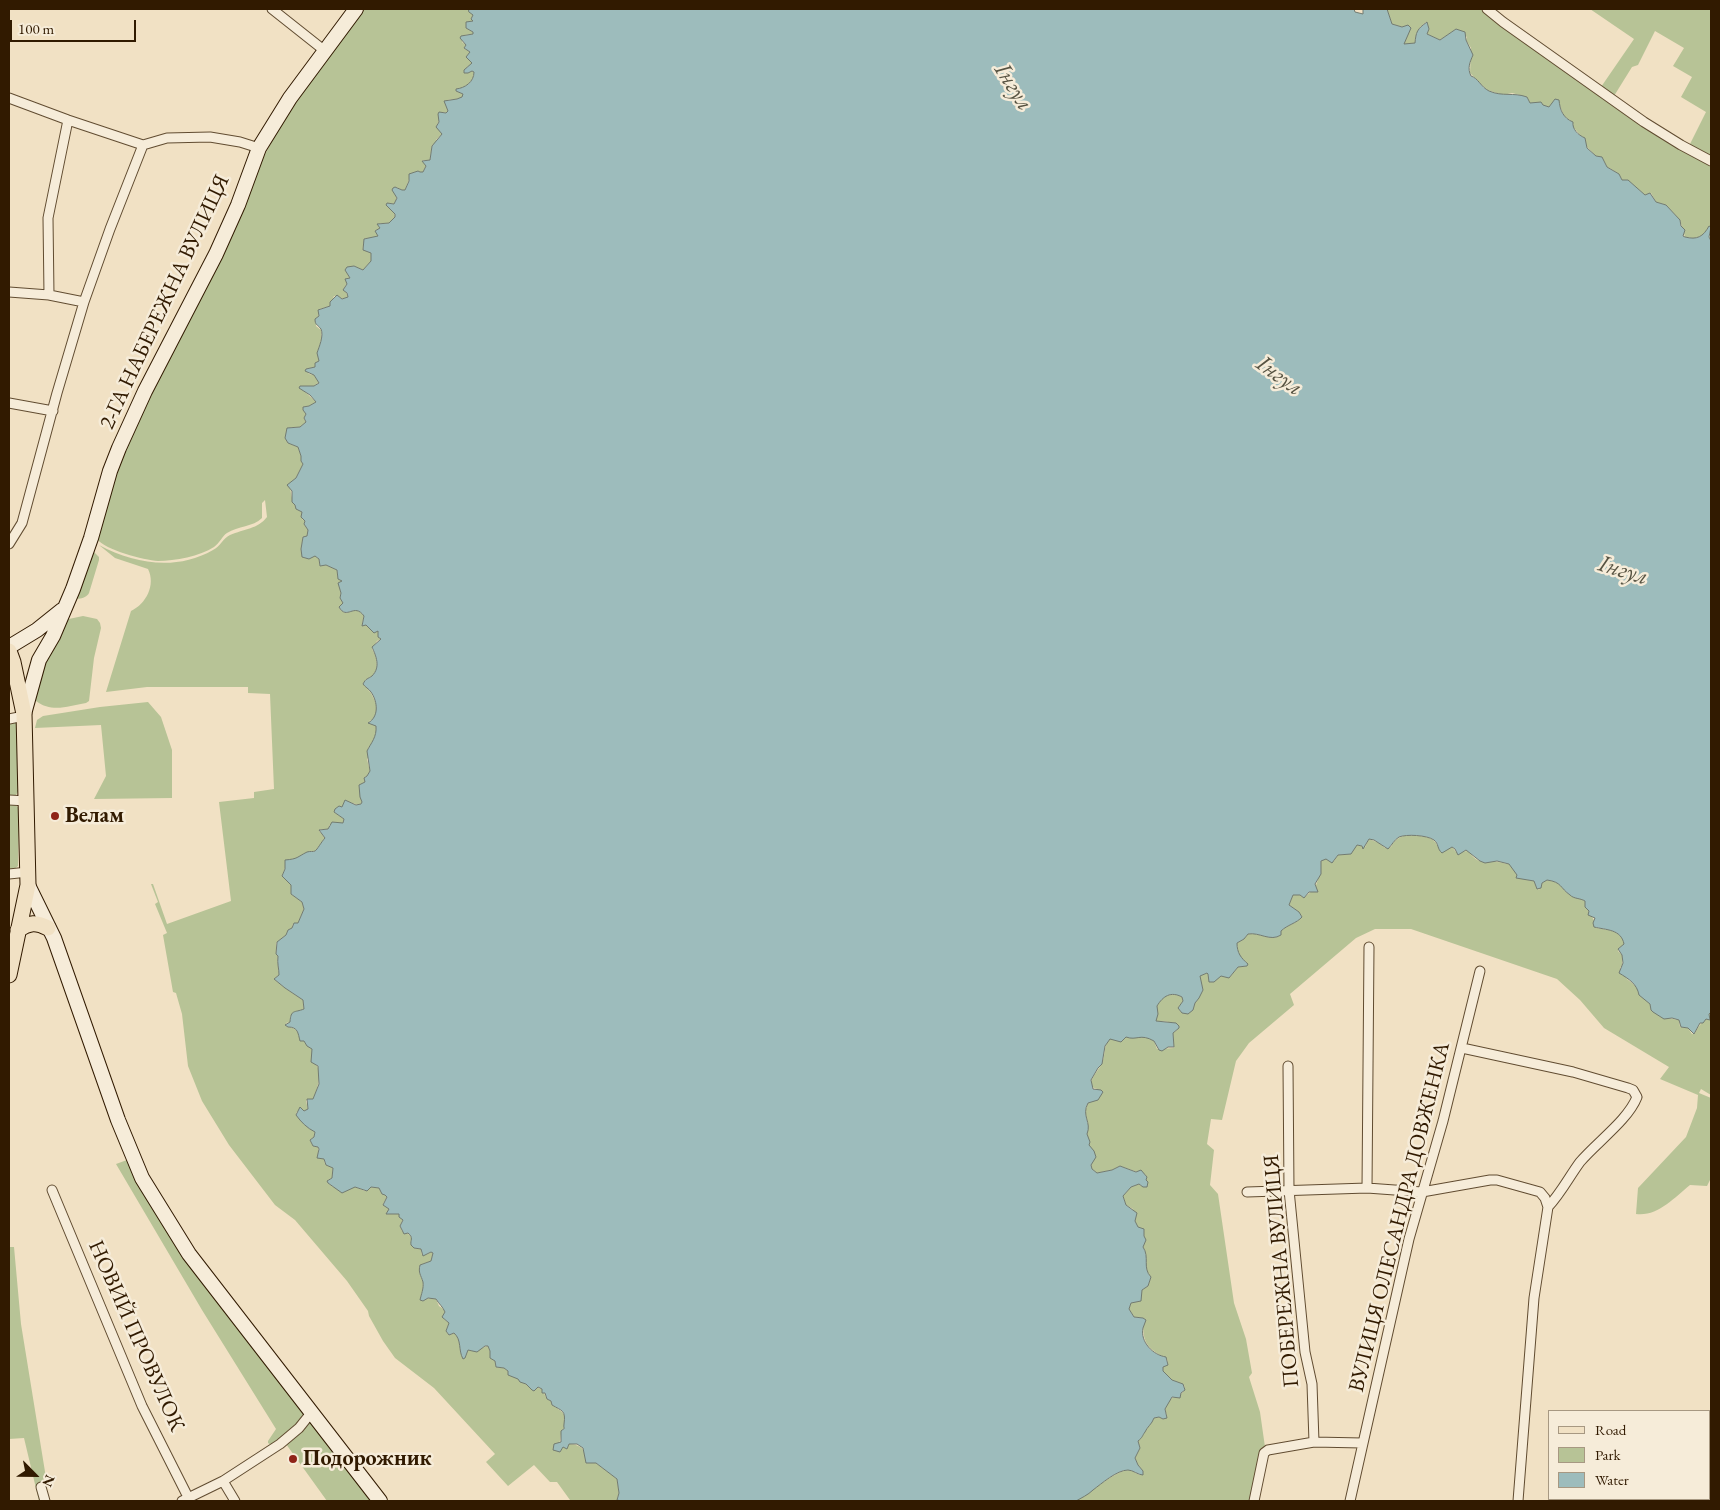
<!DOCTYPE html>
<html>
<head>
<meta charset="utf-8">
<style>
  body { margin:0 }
  #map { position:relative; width:1720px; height:1510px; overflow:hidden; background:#f1e1c4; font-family:"EB Garamond",serif }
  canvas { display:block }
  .frame { position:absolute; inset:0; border:10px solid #311a00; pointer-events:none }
  .legend { position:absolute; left:1548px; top:1410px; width:162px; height:90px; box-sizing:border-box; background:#f6ecd9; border:1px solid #a79882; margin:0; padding:6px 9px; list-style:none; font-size:15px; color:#311a00 }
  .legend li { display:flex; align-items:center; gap:10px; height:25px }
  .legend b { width:25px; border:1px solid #a79882 }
  .north { position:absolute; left:10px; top:1450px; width:50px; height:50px; -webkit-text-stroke:4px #f6ecd9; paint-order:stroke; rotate:113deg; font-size:14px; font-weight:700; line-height:20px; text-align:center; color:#311a00 }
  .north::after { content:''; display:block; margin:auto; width:18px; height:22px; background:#311a00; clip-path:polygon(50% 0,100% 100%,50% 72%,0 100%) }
  .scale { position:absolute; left:10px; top:20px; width:126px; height:22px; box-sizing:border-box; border:2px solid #311a00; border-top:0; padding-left:6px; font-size:15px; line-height:18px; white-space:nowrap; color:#311a00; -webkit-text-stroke:4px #f6ecd9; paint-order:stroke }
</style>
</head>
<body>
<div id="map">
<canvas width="1720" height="1510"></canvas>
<div class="frame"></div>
<ul class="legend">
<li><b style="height:6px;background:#f1e1c4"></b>Road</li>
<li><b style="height:14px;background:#b7c396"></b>Park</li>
<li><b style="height:14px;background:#9dbcbc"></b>Water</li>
</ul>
<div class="north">N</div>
<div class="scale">100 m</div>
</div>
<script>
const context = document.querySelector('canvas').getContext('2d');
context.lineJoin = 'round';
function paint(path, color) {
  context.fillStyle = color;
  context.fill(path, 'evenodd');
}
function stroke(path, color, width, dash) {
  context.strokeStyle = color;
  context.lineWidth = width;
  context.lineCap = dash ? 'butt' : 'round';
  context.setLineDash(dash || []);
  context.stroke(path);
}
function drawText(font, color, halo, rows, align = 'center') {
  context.font = font + ' "EB Garamond",serif';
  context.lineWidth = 5;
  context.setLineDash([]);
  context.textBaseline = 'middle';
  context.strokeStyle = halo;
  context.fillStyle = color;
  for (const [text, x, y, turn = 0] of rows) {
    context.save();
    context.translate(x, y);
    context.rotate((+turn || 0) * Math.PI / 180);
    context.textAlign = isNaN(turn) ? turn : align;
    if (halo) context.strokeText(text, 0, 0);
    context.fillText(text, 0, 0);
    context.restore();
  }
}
paint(new Path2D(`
  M363 9H469L473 15 471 19 473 21 466 28 473 32V34L465 35 462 42 466 45 464 48 470 52 469 55 472 63 471 65 467 67 468 73 471 71 474 72C474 82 465 87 456 91L463 94V97L457 99 447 100 448 111 446 113 443 112 437 125 442 134 436 140V144L432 145 430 160H422L426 166 423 172H415L411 174 405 190H402L396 187V201L394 204 389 203C390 209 395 211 395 217L389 223H380L379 230H375L379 236 368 239 365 238 363 248 371 253V261L363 270 354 266 346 270 350 279 344 288 348 297 345 299 334 296 330 306 320 309 316 326 321 330C323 340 317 350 319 361L315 367 306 369 309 374 314 375 319 382 314 386H303V390L316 402 309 406 303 407 306 414 304 419 306 422 300 427H291L286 438 288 443 298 447 301 456V461L303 464 296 478 290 484C291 496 292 505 302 512V519L305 521 304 524 308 530 307 536 303 537 301 549 303 558 315 556 319 559 320 566 326 565 337 570 338 578 342 581 339 585 341 593 340 596 343 603 339 607C348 622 353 601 364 616L362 624 366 625 372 631H378V637L381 639 377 641 372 649C377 657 380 669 372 676 368 679 366 678 363 684L371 693 376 703 377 710 374 719 369 721 376 726C377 734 374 743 368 748L369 757 367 759 370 771 367 776 365 777V782L359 786 363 802 359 805 349 802 342 807 339 806 334 812 344 819 343 823 329 825V829H321L319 831 325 838C321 843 319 847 315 851H311L297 859 288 860 282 876 291 885V894L302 902 304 909 298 923 293 924 292 928 288 930 286 935 276 943V954L278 956C277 963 279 968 279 975L274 979 285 988 303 1000 304 1009 290 1017V1022L286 1023 288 1027C297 1028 299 1033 301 1041H304L312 1049C312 1056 315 1062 318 1068 321 1079 317 1089 313 1100L308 1099 306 1101 308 1109 306 1111 299 1110 296 1113C299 1120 308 1127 315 1131L314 1137 310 1140 313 1146 318 1147V1154L324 1159 325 1164 333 1168 332 1178 328 1180V1183L333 1187H355L365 1191 371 1187 379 1188 387 1197 383 1204 389 1209V1214H399V1217L403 1219 400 1226 402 1231C410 1234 414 1237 411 1245L414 1248 421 1249 422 1255 428 1254 431 1252 433 1253 431 1261 420 1265C418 1273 421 1275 423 1282 424 1288 421 1295 420 1300L423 1301 425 1299 432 1298 436 1299 439 1306 445 1310 444 1319 449 1323 446 1331 449 1335 455 1333C462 1340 458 1349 463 1357H465L468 1350 472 1351 488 1346 490 1351V1358L495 1361 496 1367 504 1368 508 1371V1375L516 1377 527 1385 542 1389 547 1399 551 1401 552 1405C560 1410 570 1415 565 1428 564 1429 562 1430 562 1431 560 1435 561 1440 559 1443H555L560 1452 563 1447 567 1449 569 1444C584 1445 584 1451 591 1463H596L617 1479 619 1493 617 1499 621 1501H569L570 1500 557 1482H550L534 1465 508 1486 486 1462 495 1454 434 1388 395 1358 383 1341 369 1316 368 1311 347 1281 295 1220 275 1205 229 1145 202 1101 188 1066 182 1014 176 993 173 992 163 935 167 933 155 904 158 902 151 884H153L167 924 231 901 219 802 254 798V792L274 789 270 694 248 693V687H147L106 692 131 611C146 604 156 585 148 569L115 558 99 545C135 564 176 571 213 550 220 547 223 538 230 535 244 529 258 529 267 517L265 500 262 503V518C253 527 238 526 227 533 222 536 220 543 214 547 200 556 175 561 158 561 144 560 105 550 97 539L106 503 124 451 150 393 243 205 265 154 296 99Z
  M1387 9H1484L1711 165V227H1709C1703 237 1697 240 1685 237L1680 220 1666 205 1656 202 1651 193 1645 195 1630 182 1622 180C1620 174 1612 169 1607 167L1604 161 1596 156 1587 147 1582 137 1573 127 1571 121 1564 116 1559 103 1555 100 1549 107 1530 103 1527 97 1512 93 1503 95 1487 90 1470 73 1471 48 1466 40 1467 37 1456 29 1440 40 1427 34 1429 29 1426 22C1417 29 1416 32 1415 44H1404L1402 27 1392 24Z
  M1590 9H1711V157L1689 146 1706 112 1681 97 1692 77 1673 66 1684 48 1655 31 1638 65 1632 67 1614 96 1601 87 1634 39Z
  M92 550 99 557V560L89 593C87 597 80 600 75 598Z
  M83 616 97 619 100 623 101 628 94 658 89 701 86 703C68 706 52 713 36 701L34 689 64 620Z
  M148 702 161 717 172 750V798L94 799 106 776 101 725 35 728 37 720 43 716 100 707Z
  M17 719 19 790 16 795 9 796V721Z
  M9 803 14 804 19 808 18 866 13 870H9Z
  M1407 835C1417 836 1433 835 1437 845L1448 848 1452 847 1456 852 1468 851C1480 866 1482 860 1497 862 1501 862 1505 864 1510 864 1520 876 1517 878 1534 881L1536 886 1539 890 1542 883 1547 880C1563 882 1560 888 1570 895 1574 898 1580 898 1585 901 1587 914 1594 914 1596 928 1609 930 1620 930 1625 944L1619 948 1618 951 1622 955V965L1620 968 1627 979 1638 988V993L1650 1004 1651 1010 1661 1017 1679 1020 1680 1027 1688 1028 1692 1034 1695 1033C1699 1024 1706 1019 1711 1012V1095L1701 1089 1699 1093 1711 1098V1178L1707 1186 1690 1185C1674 1198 1657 1217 1636 1214L1638 1188 1686 1137 1697 1108 1698 1095 1660 1079 1669 1067 1604 1028 1580 1000 1557 979 1411 929H1375L1356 938 1290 994 1294 1005 1249 1043 1236 1061 1222 1120 1211 1119 1207 1144 1214 1150 1210 1185 1218 1194 1234 1303 1246 1339 1252 1373 1249 1377 1260 1412 1265 1447 1252 1501H1076C1086 1495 1119 1468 1130 1470 1133 1471 1137 1474 1140 1475L1143 1471 1138 1465 1135 1458 1140 1448 1138 1441 1154 1418 1159 1417 1163 1419 1167 1416 1165 1409 1170 1399 1180 1395 1185 1390 1184 1385 1172 1380 1163 1371V1367L1168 1364 1167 1359C1145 1347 1143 1343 1143 1318L1134 1317 1129 1309 1131 1303C1140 1299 1139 1300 1142 1290L1148 1286 1151 1277C1141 1267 1150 1258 1143 1247 1145 1234 1145 1235 1137 1226 1134 1222 1134 1214 1133 1209L1126 1205 1123 1196 1131 1187 1139 1184 1141 1186 1146 1181V1175L1120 1166 1112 1170 1097 1173 1092 1169 1091 1165 1095 1155 1089 1146 1087 1134 1088 1123 1085 1112 1088 1103 1093 1101 1097 1089 1092 1087 1091 1082C1093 1076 1098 1070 1101 1065 1106 1056 1103 1047 1109 1039 1123 1037 1143 1034 1154 1041L1157 1049 1174 1048 1173 1033 1177 1030 1174 1023 1163 1021 1158 1022 1155 1020C1156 1015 1156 1010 1157 1006 1160 995 1173 992 1182 997L1183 1001 1178 1008 1182 1013 1193 1010 1195 1003 1203 990 1199 976 1207 973 1208 974 1209 980 1221 976 1230 977 1238 967 1247 966 1246 962C1239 960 1237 950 1237 943L1244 939 1248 934C1260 932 1270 942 1281 935V931C1287 925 1297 923 1302 917L1299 912 1289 905 1293 895H1300L1304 898 1315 888 1321 871 1320 863 1324 858 1334 861 1338 855 1347 854 1357 845 1365 847 1369 839 1379 843 1385 848 1391 847C1394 840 1399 837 1407 835Z
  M127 1160 304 1413C301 1428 283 1438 271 1445L268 1443V1441L276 1429 202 1310 116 1164Z
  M9 1247H14L21 1324 47 1484 40 1486 43 1501H39L24 1438 9 1439Z
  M310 1421 375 1501H327L286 1444Z`), '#b7c396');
const water = new Path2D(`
  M469 9H1354L1355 12 1363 14V9H1387L1392 24 1402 27 1408 25 1411 28 1404 44 1415 43C1416 32 1417 29 1427 22L1429 29 1427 34 1440 40 1456 29 1465 32 1466 40 1473 55C1470 62 1467 68 1471 76 1478 78 1481 87 1489 91 1503 97 1513 92 1527 97L1530 103 1541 102 1543 105 1549 107 1555 99 1559 100C1560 110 1563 118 1573 122 1572 129 1578 135 1585 138L1587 148 1596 156 1602 157 1607 167 1619 174 1622 180H1628L1645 195 1650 193 1656 202 1666 205 1680 220 1681 226 1685 230 1683 236 1685 237C1697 240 1703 237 1709 226L1711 227 1709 237 1711 241V1012L1709 1014 1710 1020 1706 1019 1703 1023H1700L1694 1034 1688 1028 1681 1027 1679 1020 1672 1018 1664 1019 1653 1012 1651 1010 1650 1004 1639 995C1637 984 1629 979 1619 973L1623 963 1622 955 1618 949 1624 944C1621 929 1606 930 1594 927L1593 923 1595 918 1588 915 1589 911 1585 907V901C1580 898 1574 899 1570 895 1560 888 1562 882 1547 880L1542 883 1541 888 1537 889 1534 881 1516 878 1517 875 1509 864 1497 861 1485 863 1480 861 1466 850 1458 855 1455 849 1452 847 1442 853C1437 849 1439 844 1434 840 1427 835 1406 834 1399 837 1394 840 1392 845 1388 849L1374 840 1369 839 1363 849 1362 846 1357 845 1351 854 1338 855 1332 863 1326 859 1321 861V874L1315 884 1318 892H1309L1304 898 1300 895H1293L1289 905 1299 912 1302 917C1297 923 1287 925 1281 931V935C1270 942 1260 932 1248 934L1244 939 1237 943C1237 953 1241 958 1248 964L1247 966 1238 967 1229 978 1221 976 1214 982H1209L1208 974 1207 973 1200 976 1203 990 1199 998 1195 1003 1193 1010 1188 1014 1182 1013 1178 1008 1183 1001 1182 997C1171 991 1163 996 1157 1006L1158 1014 1156 1021 1176 1023 1179 1026V1028L1173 1033 1174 1047H1168L1162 1051 1159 1050 1154 1041C1140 1033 1137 1041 1126 1037L1121 1042 1110 1039 1105 1046 1102 1064 1098 1068 1091 1080 1093 1089 1101 1090 1103 1092 1098 1100 1088 1103C1081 1116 1092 1122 1087 1134L1090 1142 1089 1145 1094 1151 1096 1157 1091 1165 1092 1169 1097 1173 1112 1170 1120 1166 1136 1172 1141 1170 1147 1177 1146 1180 1148 1182 1147 1187H1143L1139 1184 1131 1187 1123 1196 1126 1205 1137 1213 1135 1221 1138 1227 1144 1229V1236L1146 1240 1143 1247C1150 1257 1142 1268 1151 1277L1148 1286 1142 1290 1141 1301 1131 1303 1129 1309 1134 1317 1143 1318 1146 1320C1145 1323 1144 1325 1143 1328 1140 1342 1153 1355 1166 1357L1168 1365 1163 1367V1371L1172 1380 1183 1384 1185 1390 1181 1393 1180 1398 1172 1397 1165 1409 1167 1418 1163 1419 1159 1417 1154 1418C1152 1424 1147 1427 1145 1432 1142 1436 1143 1437 1138 1441L1140 1448 1135 1458 1138 1465 1143 1471V1475C1138 1475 1133 1470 1128 1470 1117 1470 1101 1484 1093 1490 1088 1495 1081 1498 1076 1501H621L617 1500 619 1493 617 1479 596 1463H586L583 1448 577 1444H569L567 1449 563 1447 560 1452 553 1450 554 1444 561 1442V1431C567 1426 563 1431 564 1424 566 1410 562 1411 552 1405L551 1401 547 1399 545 1393H542V1389L538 1387 534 1391 532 1390 526 1384 520 1382 518 1379 508 1375V1371L504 1368 496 1367 495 1361 490 1358V1351L488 1346H485L477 1352 468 1350 465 1358 463 1359C458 1350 462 1340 454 1333L449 1335 446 1331 449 1323 442 1317 445 1312C443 1307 439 1304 436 1299L428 1298 423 1301 420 1300C421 1295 424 1288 423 1282 421 1275 418 1273 420 1265L431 1261 433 1253 431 1252 423 1256 421 1249 414 1248 411 1245C410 1240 414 1238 408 1233L404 1234 400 1226 403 1220 399 1217V1214H386L389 1209 383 1205 387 1197 385 1195 382 1194 379 1188 371 1187 367 1191 355 1187 342 1193 328 1183 327 1181 332 1178 333 1168 326 1165 324 1159 317 1158 319 1149 318 1147 313 1146 310 1140 314 1137 315 1132C307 1128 301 1122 296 1115L300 1107 304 1111 308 1109 307 1099H313L319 1084 318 1066 311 1062 312 1049 307 1046 304 1041H300C298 1033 298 1027 288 1027L285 1025 290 1022C291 1009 294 1013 304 1009L303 1000 285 988 274 979 279 975C279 968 277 964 278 956L276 954 277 942 286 935 288 930 292 928 294 923H298L304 909 302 902 291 894V885L282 876 285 869V860C298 859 297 857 307 852 310 851 313 852 315 851 317 850 322 841 325 838L319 830 328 829 332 822 343 823 344 819 334 812 335 809 339 806 342 807 345 800 356 805 361 804 362 802 360 797 359 785 365 782 364 778 367 776 370 771 367 751C371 743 377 737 376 726L368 723C379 717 378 702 371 692 369 689 365 687 363 684 366 678 368 679 372 676 381 667 376 656 372 647L381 639 378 637V631L374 633 366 625 362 626 364 616C354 602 347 621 339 607L343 603 340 598 341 593 338 583 342 581 338 579 337 570 326 565 320 566 319 559 315 556 309 559 302 557 301 549 303 537 307 536 308 530 304 524 305 521 301 517 302 512 296 509 295 505 292 502V491L287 485 296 478 303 464 301 461V456L298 447 288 443 285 438 287 428 300 427 306 422 304 418 306 414 303 410V407L309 406 316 402 310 395 299 388 300 386H314L319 383 314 375 305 371 306 369 315 367V363L319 361 317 353C319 347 324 336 321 329 317 324 315 325 315 319L319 316 318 310 330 306V302L337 295 342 299 348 297 347 293 343 290 347 284 345 279 350 278 345 270 347 267 354 266 363 270 371 261V253L363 250 364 239 378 236 375 231 380 228 377 224 389 223 395 217V214L386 205 387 203 394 204 397 198 392 190 393 188 395 187 402 190H405L409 181V174L418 171 420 172H423L426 166 422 161 430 160 432 146 442 134 436 127 439 122 438 114 439 112 446 113 448 111 444 101 457 99 462 97 463 94 456 91V89C465 88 474 82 474 72L472 71 468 73H464V70L472 63 466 57 470 52 464 48 466 45 460 38 461 36 473 34V32L466 28V22L473 21 471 19 473 15 469 12Z`);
paint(water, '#9dbcbc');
stroke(water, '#727b71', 1);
const street = new Path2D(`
  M272 9 325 51
  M1487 9 1503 22 1644 122 1681 145 1711 161
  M9 98 68 120 143 145 167 138 210 137 240 142 259 148
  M9 292 49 295 84 302
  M49 295 48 218 68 120
  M9 403 53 411
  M9 544 22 523 57 393 84 302 110 229 143 145
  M9 719 24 716
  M9 800 27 801
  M9 874 28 872
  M1462 1048 1573 1072 1628 1088 1633 1090 1637 1097C1628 1120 1597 1142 1580 1162 1569 1177 1561 1193 1548 1207L1534 1298 1518 1501
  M1288 1066 1289 1190 1305 1352 1312 1384 1314 1442
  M1367 1188 1369 947
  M52 1190 142 1406 188 1497
  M1247 1192 1367 1188 1422 1192 1490 1180H1497L1540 1192 1545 1198 1548 1207
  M223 1481 235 1501
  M41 1487 45 1501
  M182 1501 223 1481 280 1444 299 1428 311 1413
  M1254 1501 1264 1453 1268 1450 1314 1442 1362 1443
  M1350 1501 1409 1239 1443 1121 1480 971`);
const secondary = new Path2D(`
  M9 647 37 630 62 610
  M24 714 39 660 53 636 73 589 91 538 110 471 119 448 145 391 216 254 238 205 259 148 290 98 356 9
  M28 885 54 938 118 1120 142 1178 189 1254 380 1501`);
const primary = new Path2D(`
  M9 651 13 662 24 714 28 885 9 975
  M18 930C30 922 36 922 48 928`);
stroke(street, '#614c31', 11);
stroke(secondary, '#311a00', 16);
stroke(primary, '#311a00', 17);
stroke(street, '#f6ecd9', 9);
stroke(secondary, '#f6ecd9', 14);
stroke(primary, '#f1e1c4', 15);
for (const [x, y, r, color] of [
  [55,816,5,"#8f2418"],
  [293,1459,5,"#8f2418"]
]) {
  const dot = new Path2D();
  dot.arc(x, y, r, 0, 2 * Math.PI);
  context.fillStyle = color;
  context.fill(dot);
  stroke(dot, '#f6ecd9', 2);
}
drawText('22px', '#311a00', '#f6ecd9', [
  ["2-ГА НАБЕРЕЖНА ВУЛИЦЯ",165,302,-65],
  ["ВУЛИЦЯ ОЛЕСАНДРА ДОВЖЕНКА",1400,1217,-76],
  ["ПОБЕРЕЖНА ВУЛИЦЯ",1282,1271,-95],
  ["НОВИЙ ПРОВУЛОК",136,1336,66]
]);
drawText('bold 22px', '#311a00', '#f6ecd9', [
  ["Велам",65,816],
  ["Подорожник",303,1459]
], 'left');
drawText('italic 24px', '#575342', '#f6ecd9', [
  ["Інгул",1013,87,58],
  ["Інгул",1279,376,36],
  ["Інгул",1623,571,17]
]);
</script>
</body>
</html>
